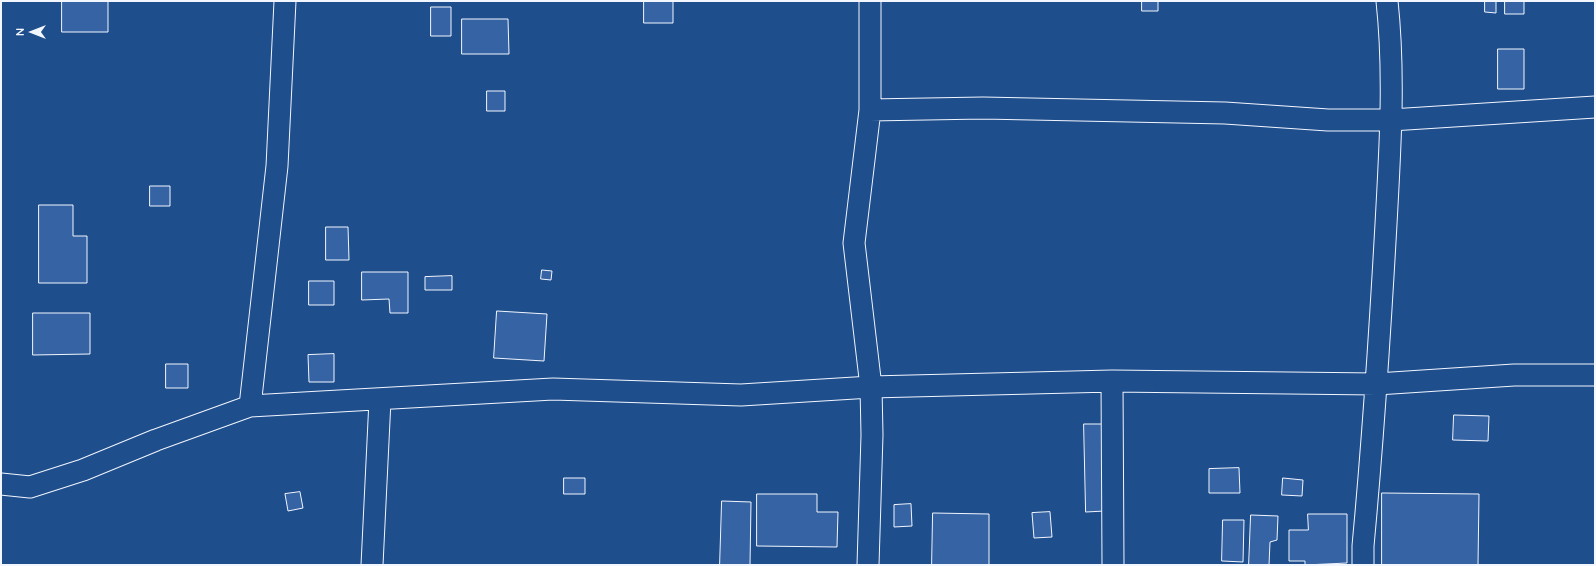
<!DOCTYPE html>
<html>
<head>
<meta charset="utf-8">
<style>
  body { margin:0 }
  #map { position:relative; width:1596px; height:566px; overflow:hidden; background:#1f4e8c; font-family:Quicksand,sans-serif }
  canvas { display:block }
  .frame { position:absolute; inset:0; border:2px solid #f2f6ff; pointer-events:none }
  .north { position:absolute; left:12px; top:12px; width:40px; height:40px; -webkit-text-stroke:3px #1f4e8c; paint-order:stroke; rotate:270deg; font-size:11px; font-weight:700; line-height:16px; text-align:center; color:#f2f6ff }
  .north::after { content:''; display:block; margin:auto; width:14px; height:18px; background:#f2f6ff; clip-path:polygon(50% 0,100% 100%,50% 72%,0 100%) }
</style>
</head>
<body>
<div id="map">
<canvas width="1596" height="566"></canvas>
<div class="frame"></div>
<div class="north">N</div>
</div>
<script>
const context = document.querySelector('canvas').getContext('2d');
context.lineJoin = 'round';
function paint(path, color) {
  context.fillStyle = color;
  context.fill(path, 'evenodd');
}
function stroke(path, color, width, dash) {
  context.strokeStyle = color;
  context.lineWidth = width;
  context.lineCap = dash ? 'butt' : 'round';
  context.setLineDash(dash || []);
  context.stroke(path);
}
const building = new Path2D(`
  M62 1H108V32H62Z
  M644 1H673V23H644Z
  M1142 1H1158V11H1142Z
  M1485 1H1496V13L1485 12Z
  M1505 1H1524V14H1505Z
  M431 7H451V36H431Z
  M462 19H508L509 54H462Z
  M1498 49H1524V89H1498Z
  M487 91H505V111H487Z
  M150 186H170V206H150Z
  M39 205H73V236H87V283H39Z
  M326 227H348L349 260H326Z
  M542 270 552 271 551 280 541 279Z
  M362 272H408V313H390L389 299 362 300Z
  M452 276V290H425V277Z
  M309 281H334V305H309Z
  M497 311 547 314 544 361 494 358Z
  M33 313H90V354L33 355Z
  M334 354V382H309L308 355Z
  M166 364H188V388H166Z
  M1454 415 1489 416 1488 441 1453 440Z
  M1084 424H1103L1105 511 1086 512Z
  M1239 468 1240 493H1209V469Z
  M564 478H585V494H564Z
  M1283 478 1303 480 1302 496 1282 495Z
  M300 492 303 508 288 511 285 494Z
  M1382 493 1479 494 1478 565H1382Z
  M757 494H817V512H838L837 547 757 546Z
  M722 501 751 502 750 565H720Z
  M911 504 912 526 894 527V505Z
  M1050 512 1052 537 1034 538 1032 513Z
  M933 513 989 514V565H932Z
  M1308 514H1347V563L1305 565V561H1289V530H1308Z
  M1251 515 1278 516 1277 540 1270 542 1269 565H1249Z
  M1223 520H1244L1243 562 1222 561Z`);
paint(building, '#3563a3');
stroke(building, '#f2f6ff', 1);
const minor = new Path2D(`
  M870 110 983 108 1225 113 1328 120H1391L1595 107
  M1112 381 1113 565
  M250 406 277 166 285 1
  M1 484 30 487 83 470 156 440 250 406 553 389 741 395 871 387 1112 381 1377 384 1514 375H1595
  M372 565 380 400
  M868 565 872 435 871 387 854 243 870 110V1
  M1363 565V546C1373 439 1380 332 1386 224 1390 150 1395 75 1387 1`);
stroke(minor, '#f2f6ff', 23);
stroke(minor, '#1f4e8c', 21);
</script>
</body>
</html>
